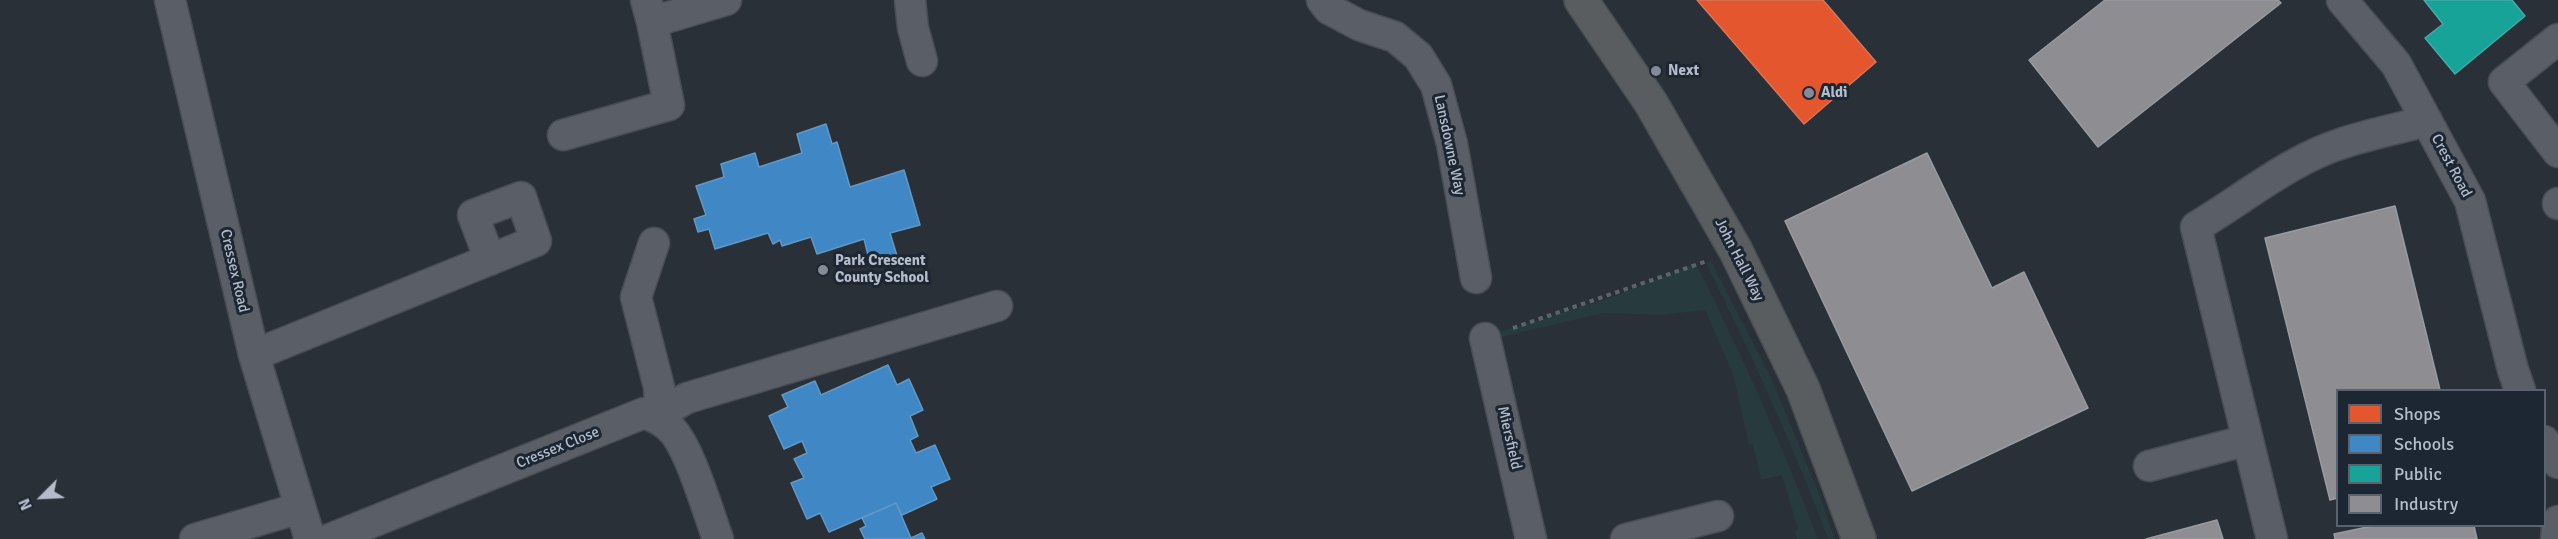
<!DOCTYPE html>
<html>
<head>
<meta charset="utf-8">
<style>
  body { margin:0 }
  #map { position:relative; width:2558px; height:539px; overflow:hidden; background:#2a3038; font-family:Signika,sans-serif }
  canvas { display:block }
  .legend { position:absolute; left:2336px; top:389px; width:210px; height:138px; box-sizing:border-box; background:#1d2633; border:2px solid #59626f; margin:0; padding:8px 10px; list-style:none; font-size:18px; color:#b4bcc9 }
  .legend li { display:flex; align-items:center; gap:12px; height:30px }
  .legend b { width:30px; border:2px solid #59626f }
  .north { position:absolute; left:12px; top:467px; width:60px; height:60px; -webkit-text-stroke:4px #1d2633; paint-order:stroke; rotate:246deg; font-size:16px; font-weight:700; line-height:24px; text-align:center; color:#b4bcc9 }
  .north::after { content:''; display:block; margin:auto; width:21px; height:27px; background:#b4bcc9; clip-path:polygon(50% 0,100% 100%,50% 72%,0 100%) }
</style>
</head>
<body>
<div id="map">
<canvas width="2558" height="539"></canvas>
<ul class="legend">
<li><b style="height:16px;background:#e4572e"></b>Shops</li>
<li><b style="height:16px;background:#3f88c5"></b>Schools</li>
<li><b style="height:16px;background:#17a398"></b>Public</li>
<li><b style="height:16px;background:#8d8d92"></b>Industry</li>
</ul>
<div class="north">N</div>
</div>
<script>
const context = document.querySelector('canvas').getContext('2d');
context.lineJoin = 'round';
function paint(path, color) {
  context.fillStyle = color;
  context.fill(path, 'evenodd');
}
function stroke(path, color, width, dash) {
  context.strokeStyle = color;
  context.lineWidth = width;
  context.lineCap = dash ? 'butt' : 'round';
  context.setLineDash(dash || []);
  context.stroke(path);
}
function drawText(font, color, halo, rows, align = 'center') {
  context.font = font + ' Signika,sans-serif';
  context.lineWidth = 6;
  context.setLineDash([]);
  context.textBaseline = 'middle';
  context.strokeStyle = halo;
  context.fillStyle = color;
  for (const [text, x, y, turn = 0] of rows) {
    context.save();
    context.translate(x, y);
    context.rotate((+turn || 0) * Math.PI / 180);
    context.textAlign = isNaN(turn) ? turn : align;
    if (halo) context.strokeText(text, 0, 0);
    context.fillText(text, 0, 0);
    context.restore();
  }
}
paint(new Path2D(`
  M1711 261 1771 378 1818 491 1835 539H1828C1793 444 1751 354 1706 263Z
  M1696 264C1742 354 1782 445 1818 539H1797L1795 531 1798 529 1782 475 1761 480 1753 444H1749L1733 374 1705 310 1660 315 1603 313 1501 337 1499 332 1610 298Z`), '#273a3e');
const shops = new Path2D(`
  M1697 0H1823L1876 62 1804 124Z`);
paint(shops, '#e4572e');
stroke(shops, '#d6755c', 1.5);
const schools = new Path2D(`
  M826 124 832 144 837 142 850 187 904 170 920 225 890 233 897 256 870 263 864 239 817 254 811 237 782 246 780 240 773 244 768 233 715 249 709 229 698 232 694 219 706 215 696 186 724 177 721 164 755 153 759 167 802 153 797 134Z
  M888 365 897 385 909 379 923 410 910 416 918 436 910 440 916 453 935 445 950 479 931 487 937 499 902 515 896 503 829 532 820 513 807 519 791 483 804 478 794 459 807 453 802 441 784 449 769 416 788 407 782 395 815 381 821 395Z
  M896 503 911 538 922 533 925 539H865L860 529 866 526 862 518Z`);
paint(schools, '#3f88c5');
stroke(schools, '#6298c6', 1.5);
const public = new Path2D(`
  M2424 0H2512L2525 16 2455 74 2425 38 2443 24Z`);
paint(public, '#17a398');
stroke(public, '#46aaa7', 1.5);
const industry = new Path2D(`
  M2105 0H2278L2281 3 2098 147 2029 60Z
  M1927 153 1992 288 2024 272 2088 408 1912 491 1785 221Z
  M2395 206 2440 390H2338V498L2330 500 2265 238Z
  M2217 520 2223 539H2146Z
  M2372 526H2474L2477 539H2335L2334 534Z`);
paint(industry, '#8d8d92');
stroke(industry, '#999ba2', 1.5);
const minor = new Path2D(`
  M170 0 254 355 310 539
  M646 0 652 22 726 0
  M910 0 913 28 922 61
  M1322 0 1329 9 1359 25 1395 37 1418 56 1436 85 1452 144 1476 278
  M2342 0 2396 64 2470 201 2513 370 2520 390
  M2558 39 2504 82 2558 152
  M563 135 669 105 652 22
  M2558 203V204
  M654 243 636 297 659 387 661 419
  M1485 338 1531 539
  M254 355 536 241 521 197 473 215 490 260
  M661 419 671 407 687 398 997 306
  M2544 441 2558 463
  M2149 466 2248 440
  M195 539 300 508
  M330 539 644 413C655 417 664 421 672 430 690 449 708 512 718 539
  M1626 539 1718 516
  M2272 539 2196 227C2243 199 2291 159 2343 143 2370 134 2400 128 2427 121
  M2556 539 2558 521`);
const highway = new Path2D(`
  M1581 0 1651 103 1736 251 1803 389 1859 539`);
stroke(minor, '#484c53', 33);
stroke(highway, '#474c53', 36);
stroke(new Path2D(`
  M1513 328 1707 261`), '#5d636a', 4, [4.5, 4.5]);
stroke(minor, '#5a5e66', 30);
stroke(highway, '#5a5d60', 33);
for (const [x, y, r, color] of [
  [1656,71,6,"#848b96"],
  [1809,93,6,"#848b96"],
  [823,270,6,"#848b96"]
]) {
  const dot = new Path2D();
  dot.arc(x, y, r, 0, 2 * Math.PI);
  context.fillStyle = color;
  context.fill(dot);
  stroke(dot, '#1d2633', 2);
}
drawText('bold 15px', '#b4bcc9', '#1d2633', [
  ["Next",1668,71],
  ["Aldi",1821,93],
  ["Park Crescent",835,261],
  ["County School",835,278]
], 'left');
drawText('15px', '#b4bcc9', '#1d2633', [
  ["Lansdowne Way",1449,145,78],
  ["Crest Road",2451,166,62],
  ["John Hall Way",1739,260,63],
  ["Cressex Road",234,271,77],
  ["Miersfield",1509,438,77],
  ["Cressex Close",558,448,-22]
]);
</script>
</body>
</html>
